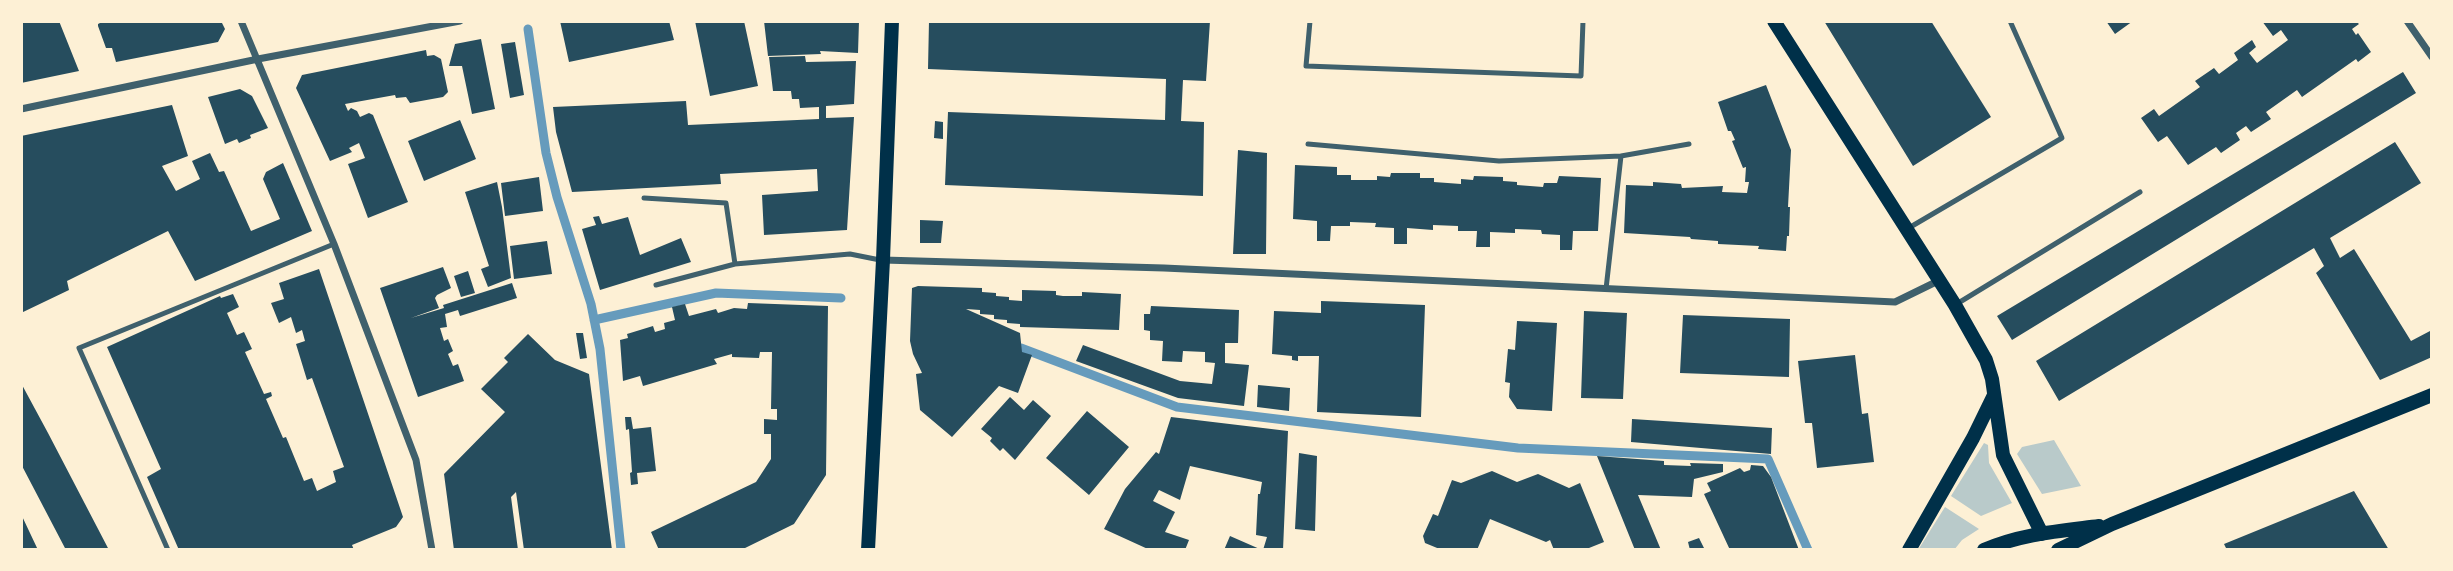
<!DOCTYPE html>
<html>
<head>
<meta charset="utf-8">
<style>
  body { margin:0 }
  #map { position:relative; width:2453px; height:571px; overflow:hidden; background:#fdf0d5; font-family:"DejaVu Sans",sans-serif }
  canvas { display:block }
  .frame { position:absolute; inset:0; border:23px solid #fdf0d5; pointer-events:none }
</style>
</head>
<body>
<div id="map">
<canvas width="2453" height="571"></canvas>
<div class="frame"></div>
</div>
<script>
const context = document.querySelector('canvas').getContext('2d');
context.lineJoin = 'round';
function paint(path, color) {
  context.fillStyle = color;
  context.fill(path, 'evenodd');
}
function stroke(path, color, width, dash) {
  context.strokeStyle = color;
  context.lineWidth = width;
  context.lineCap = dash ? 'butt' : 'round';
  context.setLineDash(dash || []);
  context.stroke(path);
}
paint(new Path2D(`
  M2054 440 2081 486 2042 494 2017 454 2022 447Z
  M1984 443 1988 445 1989 463 2012 503 1981 516 1951 496Z
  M1945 507 1979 529 1962 540 1954 550H1918Z`), '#b9caca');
stroke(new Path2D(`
  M528 29 546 153 557 197 591 304 600 349 621 550
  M594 320 716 293 841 298
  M1021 348 1177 407 1518 448 1768 459 1808 550`), '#669bbc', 9);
paint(new Path2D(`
  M21 21H59L79 71 21 83Z
  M104 21H221L225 29 218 42 116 62 112 48H106L98 26V24Z
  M560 21H669L674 40 569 62Z
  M695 21H744L758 86 710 96Z
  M764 21H859L858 53 820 51 821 54 768 56Z
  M929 21H1210L1206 81 1183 80 1181 121 1204 122 1203 196 945 185 948 112 1165 120 1166 79 928 69Z
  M1824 21H1931L1991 117 1913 166Z
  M2106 21H2133L2115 34Z
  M2262 21H2356L2359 24 2352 29 2356 35 2358 33 2371 52 2358 62 2356 59 2302 97 2297 90 2266 112 2271 119 2251 132 2246 126 2236 133 2240 140 2221 153 2216 147 2188 165 2167 136 2158 142 2141 118 2154 109 2159 116 2200 87 2195 81 2214 68 2219 74 2238 60 2234 53 2252 40 2256 47 2249 53 2257 63 2288 40 2281 30 2273 36Z
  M481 39 495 109 472 114 462 66H449L455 44Z
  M515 42 524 95 510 98 501 44Z
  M426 50 427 56 434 55 441 59 448 92 443 97 410 103 406 97 396 98 395 95 345 104 348 111 351 108 357 111 360 117 369 113 373 115 408 202 368 218 348 164 365 158 359 143 349 148 352 152 330 161 296 88 302 75Z
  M805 56 806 62 856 61 854 104 826 106V118L854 117 847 230 764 235 762 195 818 191 817 169 720 174 721 184 572 192 556 132 553 107 686 101 688 125 819 119V107L800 108 799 99H792L791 91H773L769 57Z
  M2403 72 2416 93 2012 340 1997 316Z
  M1766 85 1791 150 1788 207H1790L1789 236H1787L1786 251 1758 249 1759 246 1718 244V241L1691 239 1690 237 1624 233 1626 185 1653 186V182L1681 184 1682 188 1723 186 1722 192 1747 193 1749 182H1745L1746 167 1743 168 1732 141 1735 140 1731 131H1728L1718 102Z
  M240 89 252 96 268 128 250 135 251 138 239 143 237 139 225 144 208 97Z
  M172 105 188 156 162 166 176 191 200 179 192 161 210 153 219 172 224 171 251 231 280 219 263 179 266 172 283 163 312 231 195 281 168 231 67 281 69 290 21 313V136Z
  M460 120 476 159 424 181 408 141Z
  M935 121 943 122V139L934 138Z
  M2395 142 2421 183 2330 238 2340 258 2354 249 2411 341 2430 331 2432 357 2380 380 2316 273 2324 266 2314 248 2059 401 2036 361Z
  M1238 150 1267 153 1266 254H1233Z
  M1295 165 1337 167V175H1351V180H1377V176L1390 177 1391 173H1420V178H1434V182L1461 184V179L1473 180 1474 176 1503 177V181L1517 182V185L1543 187 1544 183H1557L1559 176 1601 178 1598 231H1573L1572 250H1560V235L1542 234 1541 230 1515 229V233L1490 232V247H1476L1477 231H1458V226L1433 225V230L1407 228V244H1394V228L1375 227 1376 223 1350 222V226H1331L1330 241H1317V221L1293 219Z
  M539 177 543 211 505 216 501 183Z
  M497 182 502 207 511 278 488 287 481 269 489 266 465 192Z
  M599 216 602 224 628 217 640 255 681 238 691 262 600 290 582 229 596 225 593 217Z
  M920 220 943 221 941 243H920Z
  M547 241 552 274 514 279 510 246Z
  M443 267 451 288 437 295 435 298 439 308 411 318 444 308 443 305 512 283 517 298 460 316 458 310 445 314 447 327 440 328 444 341 448 339 453 351 448 354 453 366 458 364 464 381 418 397 380 288Z
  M319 269 403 517 396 527 352 545 354 550H179L147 477 161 469 107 347 220 296 221 298 233 294 239 307 227 313 237 335 244 332 252 349 245 352 264 394 271 392 272 396 266 399 283 438 286 437 304 481 312 478 317 491 336 482 333 471 344 467 312 378 307 380 296 344 305 341 302 330 296 333 291 317 279 323 271 303 284 299 279 283Z
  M468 271 475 293 461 297 454 276Z
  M918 286 982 288V292L996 293V296L1009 297V300L1022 301V290L1056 291V295L1063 296H1082V292L1121 294 1119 330 1020 327V324L1007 323V320L994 319V315L980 314V310L966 309 1020 333 1022 352 1032 355 1018 393 999 386 952 437 920 410 916 374 922 373 913 354 910 341 912 288Z
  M1321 301 1425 305 1421 417 1317 412 1319 356H1298V361L1292 360V356L1272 354 1274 311 1321 313Z
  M748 303 828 306 826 475 794 524 741 550H659L651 532 756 482 771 459V434H764V419L777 420V409H771L772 352H760L759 358 732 357V354L714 359 717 364 643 386 640 376 623 381 620 340 628 338 627 334 653 326 655 332 665 329 664 323 675 320 672 307 685 304 689 316 716 309 718 313 734 308 747 309Z
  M1151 306 1239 310 1238 343H1225V363L1249 365 1244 406 1178 398 1076 361 1083 345 1180 381 1212 384 1215 363 1205 362V352L1183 351 1182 362 1162 361 1163 341 1150 340V331L1144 330V314H1150Z
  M1584 311 1627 313 1623 399 1581 398Z
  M1683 315 1790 319 1789 377 1680 373Z
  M1517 321 1557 323 1552 411 1517 409 1509 397 1510 383 1505 382 1508 349 1515 350Z
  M576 333H583L587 358 580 359Z
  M528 334 555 360 589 374 612 550H524L516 492 511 497 518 550H454L444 474 505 412 481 389 508 362 504 358Z
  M1855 355 1862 414 1868 413 1874 462 1817 468 1812 423H1805L1798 361Z
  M21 383 48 433 109 550H66L21 464Z
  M1258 385 1290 388 1289 411 1257 407Z
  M1010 397 1024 410 1033 400 1051 416 1015 460 1003 448 1000 451 990 441 992 438 981 429Z
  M1087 411 1129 447 1089 495 1046 458Z
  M625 417H631L633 429 651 427 656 471 637 473 638 484 631 485 630 473 632 472 629 429 626 430Z
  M1171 417 1288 431 1283 550H1263L1267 537 1256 535 1258 494H1260L1262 482 1190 466 1180 500 1159 490 1153 501 1175 512 1165 532 1189 540 1185 550H1150L1104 529 1125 489 1156 452 1159 454Z
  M1632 419 1772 428 1771 454 1631 442Z
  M1299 453 1317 456 1315 531 1295 529Z
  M1597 456 1664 461V465L1691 466 1690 463 1723 464V472L1694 479 1692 497 1638 495 1661 550H1635Z
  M1751 465 1763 466 1771 477 1799 550H1730L1704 494 1711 491 1707 483 1740 468 1744 472 1750 470Z
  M1492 471 1517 482 1538 474 1569 488 1580 483 1604 542 1584 550H1554L1550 540 1546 542 1490 519 1477 550H1442L1425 543 1423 536 1433 514 1438 516 1452 480 1461 483Z
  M2354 491 2389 550H2227L2224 544Z
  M21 514 38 550H21Z
  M1230 536 1262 550H1224Z
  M1699 538 1705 550H1690L1688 542Z`), '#264d5e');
stroke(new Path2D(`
  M1310 21 1306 66 1581 76 1583 21
  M1308 144 1499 161 1621 156
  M644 198 726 203 735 264
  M1907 229 2062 138 2010 21
  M656 285 735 264 850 254 880 260
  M1606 289 1621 156 1689 144
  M1955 305 2140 192
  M168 550 79 348 334 244`), '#3f606c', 5);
stroke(new Path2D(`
  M241 21 334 244 416 460 432 550
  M2407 21 2432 57
  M21 109 258 59 460 21
  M883 260 1164 268 1895 302 1940 280`), '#3f606c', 7);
stroke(new Path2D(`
  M1774 21 1955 305 1986 360 1992 379 2003 455 2042 534
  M868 550 883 260 892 21
  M1909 550 1973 438 1994 395
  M1984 550C2020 534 2060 531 2099 526
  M2058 550 2112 524 2432 395`), '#003049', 14);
</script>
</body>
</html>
